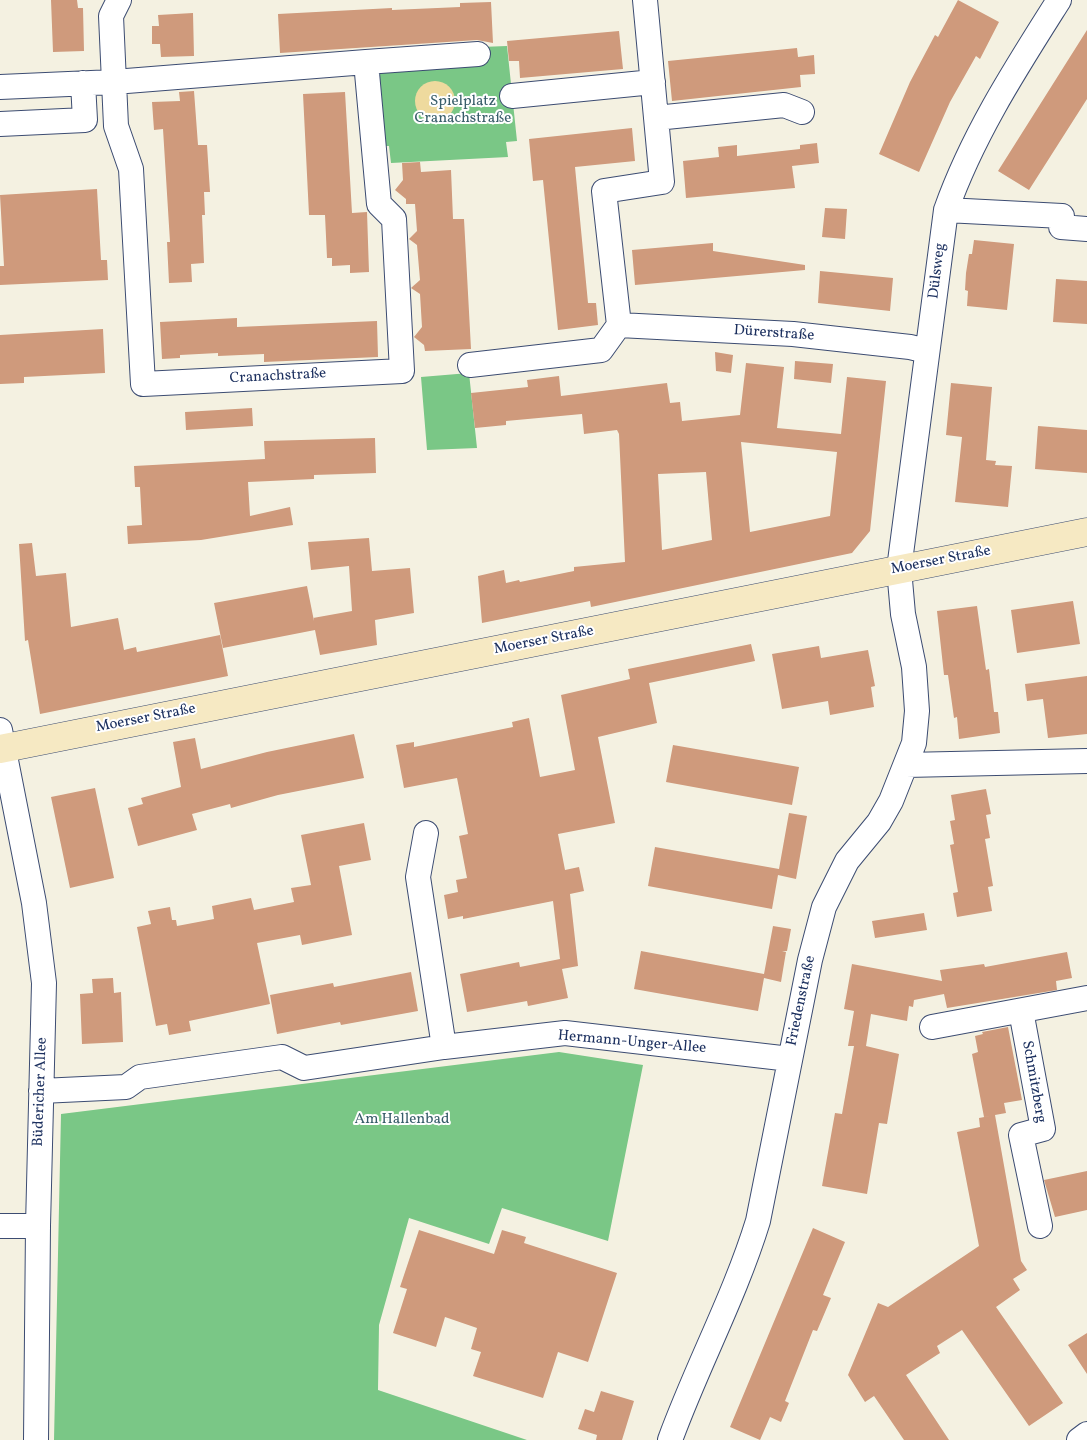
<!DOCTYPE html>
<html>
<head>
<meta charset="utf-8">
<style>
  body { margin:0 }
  canvas { display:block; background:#f4f1e1 }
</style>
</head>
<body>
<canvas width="1087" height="1440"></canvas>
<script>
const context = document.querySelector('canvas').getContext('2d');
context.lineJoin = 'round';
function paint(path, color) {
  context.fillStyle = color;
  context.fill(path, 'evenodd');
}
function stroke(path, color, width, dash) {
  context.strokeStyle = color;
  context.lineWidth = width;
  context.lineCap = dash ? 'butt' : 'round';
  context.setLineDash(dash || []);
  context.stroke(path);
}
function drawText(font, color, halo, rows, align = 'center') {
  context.font = font + ' Vollkorn,serif';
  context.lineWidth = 4;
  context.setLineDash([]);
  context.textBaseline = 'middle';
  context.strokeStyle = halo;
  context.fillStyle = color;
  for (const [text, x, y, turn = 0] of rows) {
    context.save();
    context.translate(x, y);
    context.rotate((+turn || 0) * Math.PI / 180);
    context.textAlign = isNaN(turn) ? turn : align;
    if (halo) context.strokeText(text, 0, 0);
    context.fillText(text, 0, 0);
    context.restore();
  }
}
paint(new Path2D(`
  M507 46 517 141 506 142 508 157 391 163 389 146H380L369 68 481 47Z
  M469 373 477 448 427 450 421 377Z
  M559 1052 643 1065 608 1241 502 1208 489 1244 409 1218 379 1325 378 1390 527 1440H54L61 1114Z`), '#7ac786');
paint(new Path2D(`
  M415 101a20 20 0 1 1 40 0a20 20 0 1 1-40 0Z`), '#eeda9e');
paint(new Path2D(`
  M51 0H77L78 8H83L84 51 53 52Z
  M958 0 999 22 980 59 976 56 950 102 919 172 879 154 910 82 935 35 938 37Z
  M491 2 493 43 477 40 280 53 278 14 392 8V10L460 7V3Z
  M193 13 194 56 161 57 160 44H152V26H159L158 15Z
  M1087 30V99L1029 190 998 171Z
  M619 31 623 69 520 78 519 61H509L507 41Z
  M797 48 798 57 814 55 815 74 800 75 801 87 672 101 668 61Z
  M194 91 198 145H207L210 192H204L205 215H202L204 263 191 264 192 282 169 283 167 242H170L163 129 154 130 152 102 180 101 179 92Z
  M345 92 352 213 367 212 369 272 350 273V265L332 266V258H327L325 215H309L303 94Z
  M632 128 635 161 575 167 588 303H596L598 325 558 330 543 180 533 181 529 139Z
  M817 143 819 163 792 166 795 188 686 198 683 161 719 157 718 147 737 145V156L800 149V145Z
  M420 162 421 172 451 170 453 219H464L471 349 425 351 424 345 414 337 422 327 420 294 411 288 420 280 417 245 409 239 417 231 415 204H406V199L395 190 403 180 402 163Z
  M97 189 101 260H107L108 280 0 285V266H4L0 195Z
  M825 208 847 209 845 239 822 237Z
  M974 240 1014 244 1007 310 967 306 968 291 965 290 966 273 969 254H972Z
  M713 243V251L805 265V270L635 285 632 250Z
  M820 271 893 278 890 311 818 303Z
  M1056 279 1087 281V324L1053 322Z
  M237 318V327L377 321 378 357 264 362V354L218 356V353L180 355V358L162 359 160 322Z
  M103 329 105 373 24 377V383L0 384V335Z
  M715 352 733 355 731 373 716 371Z
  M795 361 833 364 831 383 794 379Z
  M746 363 784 367 777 428 841 434 847 377 886 381 870 531 852 553 591 607 590 601 482 623 478 576 504 570 506 583 519 580 520 582 574 571V567L625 562 619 434 617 430 584 434 582 414 506 421V425L475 428 471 393 528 387 527 380 559 376 561 396 667 383 670 403 680 402 682 421 740 415ZM741 442 837 452 830 516 750 532ZM706 472 712 540 662 550 658 474Z
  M951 383 992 387 986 460 996 461 995 465 1012 466 1008 507 955 502 962 437 946 435Z
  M252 408 253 426 186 430 185 412Z
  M1038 426 1087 430V473L1035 469Z
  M375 438 376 473 314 475V479L248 482 250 516 290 507 293 525 201 540 128 544 127 526 142 525 140 487H135L134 466 265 459 264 441Z
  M369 538 372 571 410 568 414 613 375 620 377 645 320 655 315 630 223 648 214 603 307 586 314 621 313 618 352 611 349 566 311 570 308 542Z
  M32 543 36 576 66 573 71 627 118 618 124 650 136 647 137 652 220 635 228 676 40 714 28 640 25 641 19 544Z
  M1073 601 1080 644 1017 653 1011 610Z
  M977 606 986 670 989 669 994 712H998L1000 733 959 739 957 717 954 718 948 675H944L937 611Z
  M751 644 755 661 649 683 657 723 598 737 615 823 558 834 565 870 579 867 584 891 570 894 578 966 562 969 568 998 528 1006 527 1001 467 1012 460 974 519 962 520 967 560 959 553 901 463 919V916L448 919 444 895 458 892 456 880 467 878 459 836 468 834 457 778 404 788 396 745 414 742V747L434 743 513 727 512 722 529 718 540 777 575 770 561 695 630 679 628 669Z
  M819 646 821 658 868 650 875 686 871 687 874 707 830 715 828 701 782 709 772 654Z
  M1087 676V734L1048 738 1043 699 1027 701 1025 684Z
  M354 734 364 778 278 795 231 808 230 804 192 814 197 830 138 846 128 808 143 804 141 798 181 787 173 742 195 738 201 769 267 752Z
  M673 745 799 767 792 805 666 782Z
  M95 788 114 878 70 888 51 797Z
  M986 789 991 814 986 815 990 838 985 839 993 886 988 887 992 911 957 917 953 893 958 892 950 845 954 844 950 821 955 820 951 795Z
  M789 813 807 816 796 879 778 875 772 909 648 886 655 847 779 869Z
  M364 823 371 860 339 866 352 935 302 945 300 935 257 943 270 1004 189 1021 191 1031 169 1035 167 1024 156 1026 137 927 151 924 148 911 170 907 172 920H176L177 926 214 919 212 906 251 898 254 910 294 902 291 888 311 885 301 835Z
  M924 913 927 930 875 938 872 921Z
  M773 926 791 929 787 951H782L786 952 781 982 764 978 758 1011 634 989 641 951 764 974Z
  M1067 952 1072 978 1056 981 1057 990 947 1008 944 994 914 1000 913 1007 909 1006 907 1021 871 1014 866 1046 899 1054 887 1124 879 1123 867 1194 822 1186 835 1113 842 1114 854 1046H848L854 1011 844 1009 852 964 942 981 940 970 984 964 985 967Z
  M411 972 418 1011 341 1025 340 1022 277 1034 270 995 333 983 334 987Z
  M113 978 114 993 121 992 123 1042 82 1044 80 994 93 993 92 979Z
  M1008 1027 1022 1100 1004 1103 1006 1113 984 1117 972 1054 978 1052 975 1036 983 1034 982 1032Z
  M995 1115 1021 1261 1027 1270 1013 1279 1020 1290 996 1307 1063 1403 1029 1426 962 1330 937 1346 940 1353 906 1375 949 1440H904L874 1396 865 1402 848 1375 878 1303 888 1307 979 1246 957 1132 980 1127 979 1118Z
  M1087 1171V1210L1055 1217 1044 1180Z
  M813 1228 845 1242 823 1295 831 1298 817 1331 813 1330 785 1401 789 1403 781 1422 770 1417 760 1440 730 1427Z
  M419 1230 494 1254 502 1230 526 1237 524 1243 617 1273 588 1362 558 1352 543 1398 473 1376 481 1352 471 1349 477 1328 445 1317 436 1347 393 1333 407 1289 400 1287Z
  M1087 1333V1374L1068 1345Z
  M601 1391 634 1401 622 1440H596L597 1435 578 1429 585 1409 594 1412Z`), '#cf9a7c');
const street = new Path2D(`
  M366 62 478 54
  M0 87 114 82 366 62 379 204 394 219 402 371 143 384 131 169 116 126 111 16 119 0
  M512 96 653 82
  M656 118 784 105 802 112
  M0 124 85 120 83 83
  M946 210 1062 216 1061 227 1087 229
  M619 325 793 334 910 347 927 351
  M470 365 601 350 619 325 604 191 662 182 645 0
  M0 730 34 903 44 983 38 1226 36 1440
  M906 765 1087 761
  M426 833 418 877 444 1047
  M1021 1011 1043 1129 1021 1135 1040 1226
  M932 1027 1087 998
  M41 1091 126 1087 140 1077 282 1057 304 1068 444 1047 565 1033 790 1059
  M0 1226H38
  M670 1440C697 1366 735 1296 758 1221L810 960 824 907 847 861 879 822 891 801 914 743 917 711 914 667 903 614 899 569 946 210C973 134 1016 68 1059 0
  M1079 1440 1087 1434`);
const secondary = new Path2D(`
  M0 749 1087 532`);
stroke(street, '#3c4c72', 26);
stroke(secondary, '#3c4c72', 29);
stroke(street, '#fff', 24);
stroke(secondary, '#f6e9c3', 28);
drawText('15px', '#385d6a', '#fff', [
  ["Spielplatz",463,102],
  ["Cranachstraße",463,119],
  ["Am Hallenbad",402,1120]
]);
drawText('15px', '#1b2f5e', '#fff', [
  ["Dülsweg",938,271,-83],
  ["Dürerstraße",774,334,4],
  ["Cranachstraße",278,377,-3],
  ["Moerser Straße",941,561,-11],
  ["Moerser Straße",544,641,-11],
  ["Moerser Straße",146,719,-11],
  ["Friedenstraße",802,1001,-78],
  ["Hermann-Unger-Allee",632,1043,5],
  ["Schmitzberg",1033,1082,80],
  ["Büdericher Allee",41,1092,-88]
]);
</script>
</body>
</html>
